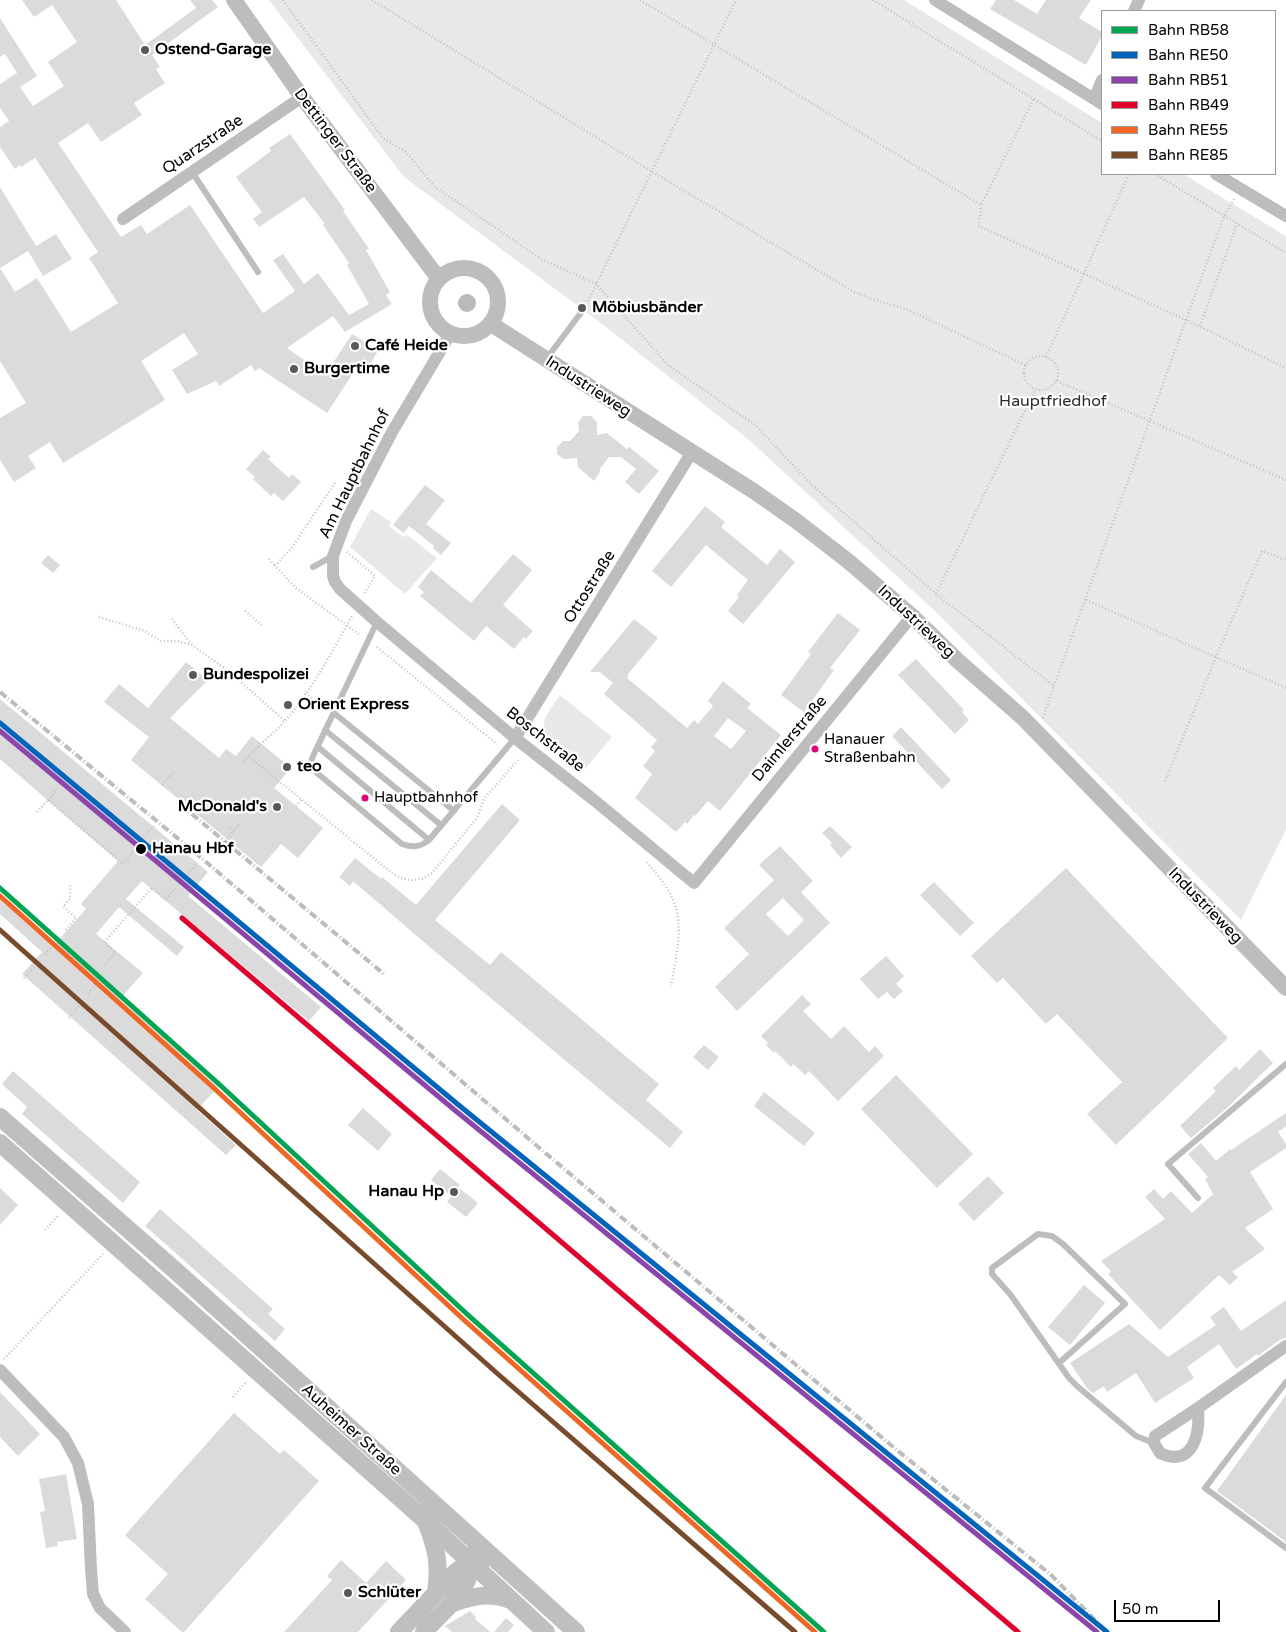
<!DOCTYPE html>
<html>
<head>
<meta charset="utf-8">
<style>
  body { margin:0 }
  #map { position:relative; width:1286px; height:1632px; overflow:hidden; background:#fff; font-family:"Varela Round",sans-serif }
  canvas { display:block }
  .legend { position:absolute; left:1101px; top:10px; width:175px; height:165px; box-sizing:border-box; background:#fff; border:1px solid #999; margin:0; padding:6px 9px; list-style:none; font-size:15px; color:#000 }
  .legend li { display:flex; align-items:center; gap:10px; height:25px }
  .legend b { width:25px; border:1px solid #999 }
  .scale { position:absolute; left:1114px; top:1600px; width:106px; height:22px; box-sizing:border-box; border:2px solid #000; border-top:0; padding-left:6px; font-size:15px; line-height:18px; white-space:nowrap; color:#000; -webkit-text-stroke:4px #fff; paint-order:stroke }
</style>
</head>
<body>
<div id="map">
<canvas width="1286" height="1632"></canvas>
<ul class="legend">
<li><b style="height:6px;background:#00a651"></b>Bahn RB58</li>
<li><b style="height:6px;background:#0065bd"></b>Bahn RE50</li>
<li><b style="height:6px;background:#8e44ad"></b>Bahn RB51</li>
<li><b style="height:6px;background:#e4002b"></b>Bahn RB49</li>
<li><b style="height:6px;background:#f26522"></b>Bahn RE55</li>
<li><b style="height:6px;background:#7a4b2a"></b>Bahn RE85</li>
</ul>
<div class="scale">50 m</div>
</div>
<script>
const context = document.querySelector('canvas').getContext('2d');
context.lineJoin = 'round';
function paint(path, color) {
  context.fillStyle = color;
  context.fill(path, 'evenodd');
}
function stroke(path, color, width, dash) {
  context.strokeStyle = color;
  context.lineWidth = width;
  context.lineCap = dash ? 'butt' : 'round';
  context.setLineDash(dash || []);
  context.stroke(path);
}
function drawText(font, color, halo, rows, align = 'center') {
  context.font = font + ' "Varela Round",sans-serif';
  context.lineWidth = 4.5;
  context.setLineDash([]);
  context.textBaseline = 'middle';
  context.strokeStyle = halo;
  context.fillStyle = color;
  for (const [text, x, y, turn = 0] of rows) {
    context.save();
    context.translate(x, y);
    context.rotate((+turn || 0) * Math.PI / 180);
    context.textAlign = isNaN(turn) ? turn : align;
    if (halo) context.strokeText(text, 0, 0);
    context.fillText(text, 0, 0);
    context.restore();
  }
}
paint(new Path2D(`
  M269 0H904L1102 123V174H1183L1286 236V830L1241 920 938 614 749 440 597 320 404 177Z
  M371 509 391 522 389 526 403 537 407 535 437 558 405 594 350 547Z
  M560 695 612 737 584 770C572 759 541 741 544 723 545 714 555 703 560 695Z`), '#e8e8e8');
paint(new Path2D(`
  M458 303a9 9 0 1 1 18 0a9 9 0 1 1-18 0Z`), '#bababa');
paint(new Path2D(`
  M22 0H116L145 45 196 8 190 0H212L218 7 152 55 160 67 156 69 165 83 134 103 142 115 101 142 88 123 58 143 121 237 141 225 147 234 190 205 263 313 295 291 273 260 283 254 304 284 318 273 349 315 369 304 347 265 349 263 323 225 325 224 304 197 259 227 253 219 262 212 236 177 271 151 269 148 290 134 345 210 343 211 369 249 366 250 390 292 386 295 392 304 345 332 333 316 287 348 325 375 352 334 373 347 372 348 377 353 370 364 361 361 327 413 259 368 255 371 251 365 219 386 216 381 187 394 172 370 198 354 184 333 141 361 165 400 63 463 50 442 28 456 36 468 14 482 0 460V418L26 403 0 361V187L36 246 0 268 15 292 37 278 71 332 118 303 89 258 98 252 35 158 21 167 20 165 15 169 0 147V127L9 121 0 108V84L17 73 5 54 0 57V18L37 76 20 87 33 106 64 86 48 62 77 42 52 5 34 17Z
  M996 0H1014L1037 14 1046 0H1091L1079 18 1102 32V36L1086 65 990 9Z
  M56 234 72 259 43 276 28 251Z
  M583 416H591L597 422V435L607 433 627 449 629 447 659 471 639 494 625 482 636 469 621 457H609L600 469V472L594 481 578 467 577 458 564 459 557 454V447L563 441H570L579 431 578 423Z
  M263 450 271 457 268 459 289 478 292 474 301 482 283 501 274 493 271 496 253 479 255 477 246 469Z
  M425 485 445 500 426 524 451 543 441 555 433 548 434 546 409 526 404 533 393 525Z
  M705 506 725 522 721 527 767 565 780 549 795 562 743 624 728 611 739 597 737 595 748 580 706 545 671 587 652 571Z
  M513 554 532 570 503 605 533 631 526 639 524 637 514 649 486 626 474 641 420 596 424 592 418 587 431 570 471 603Z
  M48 555 60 565 53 573 41 563Z
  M838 613 860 630 830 668 834 670 804 712 781 695 811 654 808 652Z
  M634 619 658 638 628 674 629 675 627 678 687 728 694 720 698 724 713 706 708 701 723 681 751 704 747 708 781 735 720 811 708 801 695 816 694 815 687 824 685 822 676 832 635 798 652 774 643 766 655 751 651 747 657 740 604 694 613 683 600 672H590ZM728 718 746 731 731 749 714 736Z
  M916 659 964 710 962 712 969 720 955 734 898 675Z
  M186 662 208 680 170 718 219 758 226 749 236 756 252 736 291 768 274 788 323 828 298 858 281 844 261 867 131 760 149 737 104 702 119 684 148 708Z
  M0 699 208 872 188 896 321 1007 309 1021 142 881 126 899 184 947 177 956 119 907 96 934 143 973 120 999 218 1087 197 1110 236 1145 226 1155 22 974 42 952 0 914V893L56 943 86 909 81 904 118 861 0 759Z
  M901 727 951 780 942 789 892 736Z
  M502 804 520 820 435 920 490 965 501 952 659 1084 646 1100 683 1132 670 1148 432 949 353 881 350 886 339 877 355 858 381 879 382 877 416 905Z
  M830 826 852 847 841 858 830 845 832 843 822 833Z
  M780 846 813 881 801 892 830 923 737 1011 715 987 749 954 724 928 774 880 759 865ZM783 898 804 920 788 936 766 914Z
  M1066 868 1228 1038 1116 1145 1087 1114 1122 1082 1057 1014 1046 1024 1003 978 997 983 971 956Z
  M934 882 974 923 960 936 920 895Z
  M886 956 904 976 896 984 903 991 894 999 887 992 878 999 860 979Z
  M802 995 811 1004 803 1011 831 1039 844 1026 869 1052 875 1046 884 1056 838 1101 809 1071 805 1075 793 1064 791 1067 775 1051 774 1053 766 1045 768 1043 761 1036Z
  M704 1045 719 1057 708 1070 693 1057Z
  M1260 1049 1273 1063 1226 1109 1191 1138 1180 1126 1216 1091 1213 1088 1236 1066 1239 1070Z
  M13 1071 140 1182 123 1203 22 1114 27 1107 2 1084Z
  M896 1075 973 1154 937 1188 861 1109Z
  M764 1092 815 1133 804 1146 754 1106Z
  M363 1108 392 1134 378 1151 348 1125Z
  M1286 1113V1126L1278 1132 1286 1144V1148L1250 1172 1273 1209 1245 1228 1265 1249 1232 1272 1238 1277 1230 1285 1219 1275 1160 1330 1108 1274 1111 1271 1101 1261 1165 1219 1145 1197 1154 1189 1163 1199 1171 1191 1192 1213 1213 1194 1205 1179 1208 1177 1188 1154 1201 1143 1216 1161 1230 1149 1231 1150Z
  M440 1169 460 1185 458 1187 478 1203 466 1217 447 1202 451 1196 431 1180Z
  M988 1176 1004 1193 974 1221 958 1204Z
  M0 1188 18 1205 0 1225Z
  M160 1209 273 1309 268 1314 285 1329 275 1341 145 1226Z
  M1084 1285 1105 1303 1070 1345 1048 1327Z
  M1286 1300V1338L1281 1339 1258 1356 1257 1354 1236 1369 1219 1344 1187 1367 1194 1378 1155 1403 1136 1373 1107 1392 1104 1386 1093 1393 1087 1388 1070 1363 1129 1324 1168 1357 1216 1325 1210 1317 1224 1307 1241 1331Z
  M0 1392 40 1434 18 1456 0 1437Z
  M1286 1395V1542L1217 1491Z
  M234 1413 280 1454 284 1450 319 1481 184 1632H182L145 1599 168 1574 125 1535Z
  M66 1474 77 1539 57 1542 58 1546 46 1548 40 1512 45 1511 39 1479Z
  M341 1560 366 1583 386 1561 406 1580 358 1632H284L332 1580 327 1576Z
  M470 1611 476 1617 475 1619 490 1632H452L445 1626Z
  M506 1618 514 1625 508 1632H494Z`), '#dbdbdb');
stroke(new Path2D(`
  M283 0 383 138 406 152 434 186 541 259 596 284 668 365 754 424 812 485 936 594 1054 686 1186 320 979 226 981 205
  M372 0 651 171 854 292 872 299 906 309 1025 365
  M640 0 981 205 1034 98
  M873 0 1102 141
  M1155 174 1286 253
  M1234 199 1224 216 1186 320 1286 368
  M588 301 736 0
  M1200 326 1237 224
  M1024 373a17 17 0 1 1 34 0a17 17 0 1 1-34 0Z
  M1046 357 1129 174
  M1057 381 1286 480
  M335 483 291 549 275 566 296 588 360 635
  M347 552 375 576 364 594
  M269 559 275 566
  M936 594 1035 390
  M1086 600 1286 688
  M245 611 263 626
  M99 617 145 631 160 641H177L192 645 226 669 285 721
  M172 619 191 644
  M377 647 497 744
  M305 694 323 705 327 702
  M1043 718 1054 686
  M248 756 392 873 401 878 411 880 422 879 432 873 477 818 484 799 518 760
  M243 762C256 747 272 735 285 721 312 690 332 652 352 616
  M1165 781 1216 657 1262 551 1286 560
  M162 785 174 771
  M48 800 57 789
  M195 804 201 809
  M296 806 302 799
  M37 812 48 800 123 864 133 852
  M197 814 209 799
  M230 828 234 830 239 824
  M144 837 154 826
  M227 839 234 830
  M647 862C653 870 661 878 666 887 687 918 677 951 671 986
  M188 874 197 863
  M66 930 76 918 63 906 70 899V883
  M45 954 56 942
  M105 965 115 952 104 942 152 888 166 900 176 888
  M24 978 36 965
  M88 993 99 980
  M69 1018 80 1005
  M45 1230 59 1215
  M4 1359 103 1254
  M233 1397 247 1381`), '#c2c2c2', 2.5, [1, 2.5]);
stroke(new Path2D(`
  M192 172 258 272
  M547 358 583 310
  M313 567 333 556
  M377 622 313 756 311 762 317 773 402 844C413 848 420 847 429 840L515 738
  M334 713 454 811
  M325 730 441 825
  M318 747 429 840
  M1198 1198 1168 1164 1286 1064
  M1059 1363 1125 1304 1063 1244 1052 1236 1038 1234 992 1268V1274L1010 1294 1069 1378 1077 1386 1136 1436 1154 1443
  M1286 1382 1205 1488 1286 1548`), '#bdbdbd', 6);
stroke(new Path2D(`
  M935 0 1102 104
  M1134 11 1139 0
  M1094 99 1102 80
  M1216 174 1286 216
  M123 219 302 97
  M451 333 392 432 346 521 333 556V576L335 582 340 589 377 622 515 738 594 800 694 883 912 616
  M515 738 692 452
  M0 1370 64 1437 78 1463 88 1504 91 1569 93 1594 100 1608 125 1632
  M1198 1408C1200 1432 1194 1469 1160 1453L1154 1443 1155 1436 1198 1408 1286 1346`), '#bdbdbd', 12);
stroke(new Path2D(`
  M234 0 302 97 439 279
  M430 302a34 34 0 1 1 68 0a34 34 0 1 1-68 0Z
  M491 324 755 492 795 520 848 561 912 616 957 660 1023 718 1286 988`), '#bdbdbd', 16);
stroke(new Path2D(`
  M0 1117 177 1272 576 1632
  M0 1143 426 1521 546 1632
  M427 1524C437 1551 440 1563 436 1593
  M453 1603C473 1596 490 1592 510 1600
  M399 1632 456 1572 464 1566 481 1562
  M424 1632C446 1607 472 1591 472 1555`), '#bfbfbf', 18);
stroke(new Path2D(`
  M0 692 198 855 543 1151 898 1451 1050 1574 1107 1632
  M181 805 384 974`), '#bdbdbd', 4, [8, 2.5, 1, 2.5]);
stroke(new Path2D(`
  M0 888 220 1085 468 1315 824 1632`), '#00a651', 5);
stroke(new Path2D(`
  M0 723 461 1107 1107 1632`), '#0065bd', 5);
stroke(new Path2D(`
  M0 731 457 1112 1097 1632`), '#8e44ad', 5);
stroke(new Path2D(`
  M182 918 1018 1632`), '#e4002b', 5);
stroke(new Path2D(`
  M0 896 216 1090 464 1320 815 1632`), '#f26522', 5);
stroke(new Path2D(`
  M0 930 499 1375 795 1632`), '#7a4b2a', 5);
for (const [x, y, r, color] of [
  [145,50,5,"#595959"],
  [582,308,5,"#595959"],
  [355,346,5,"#595959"],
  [294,369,5,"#595959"],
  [193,675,5,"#595959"],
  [288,705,5,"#595959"],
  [815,749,4.5,"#e5007d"],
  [287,767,5,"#595959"],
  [365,798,4.5,"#e5007d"],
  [277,807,5,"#595959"],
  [141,849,6,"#000"],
  [454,1192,5,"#595959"],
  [348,1593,5,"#595959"]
]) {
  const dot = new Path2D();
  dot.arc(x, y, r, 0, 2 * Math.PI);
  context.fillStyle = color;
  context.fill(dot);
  stroke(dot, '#fff', 2);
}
drawText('15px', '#000', '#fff', [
  ["Hanauer",824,740],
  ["Straßenbahn",824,758],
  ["Hauptbahnhof",374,798]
], 'left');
drawText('bold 16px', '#000', '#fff', [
  ["Ostend-Garage",155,50],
  ["Möbiusbänder",592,308],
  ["Café Heide",365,346],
  ["Burgertime",304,369],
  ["Bundespolizei",203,675],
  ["Orient Express",298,705],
  ["teo",297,767],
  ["McDonald's",267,807,"right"],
  ["Hanau Hp",444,1192,"right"],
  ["Schlüter",358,1593]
], 'left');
drawText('16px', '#000', '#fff', [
  ["Dettinger Straße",335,141,53],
  ["Quarzstraße",203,145,-34],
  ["Industrieweg",588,387,33],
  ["Am Hauptbahnhof",355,474,-64],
  ["Ottostraße",590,587,-58],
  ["Industrieweg",916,622,43],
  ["Daimlerstraße",790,739,-50],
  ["Boschstraße",545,740,38],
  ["Industrieweg",1205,906,46],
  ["Auheimer Straße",351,1430,42]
]);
drawText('16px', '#2c2c2c', '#fff', [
  ["Hauptfriedhof",1053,402]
]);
drawText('bold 16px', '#000', '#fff', [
  ["Hanau Hbf",152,849]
], 'left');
</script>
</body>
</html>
